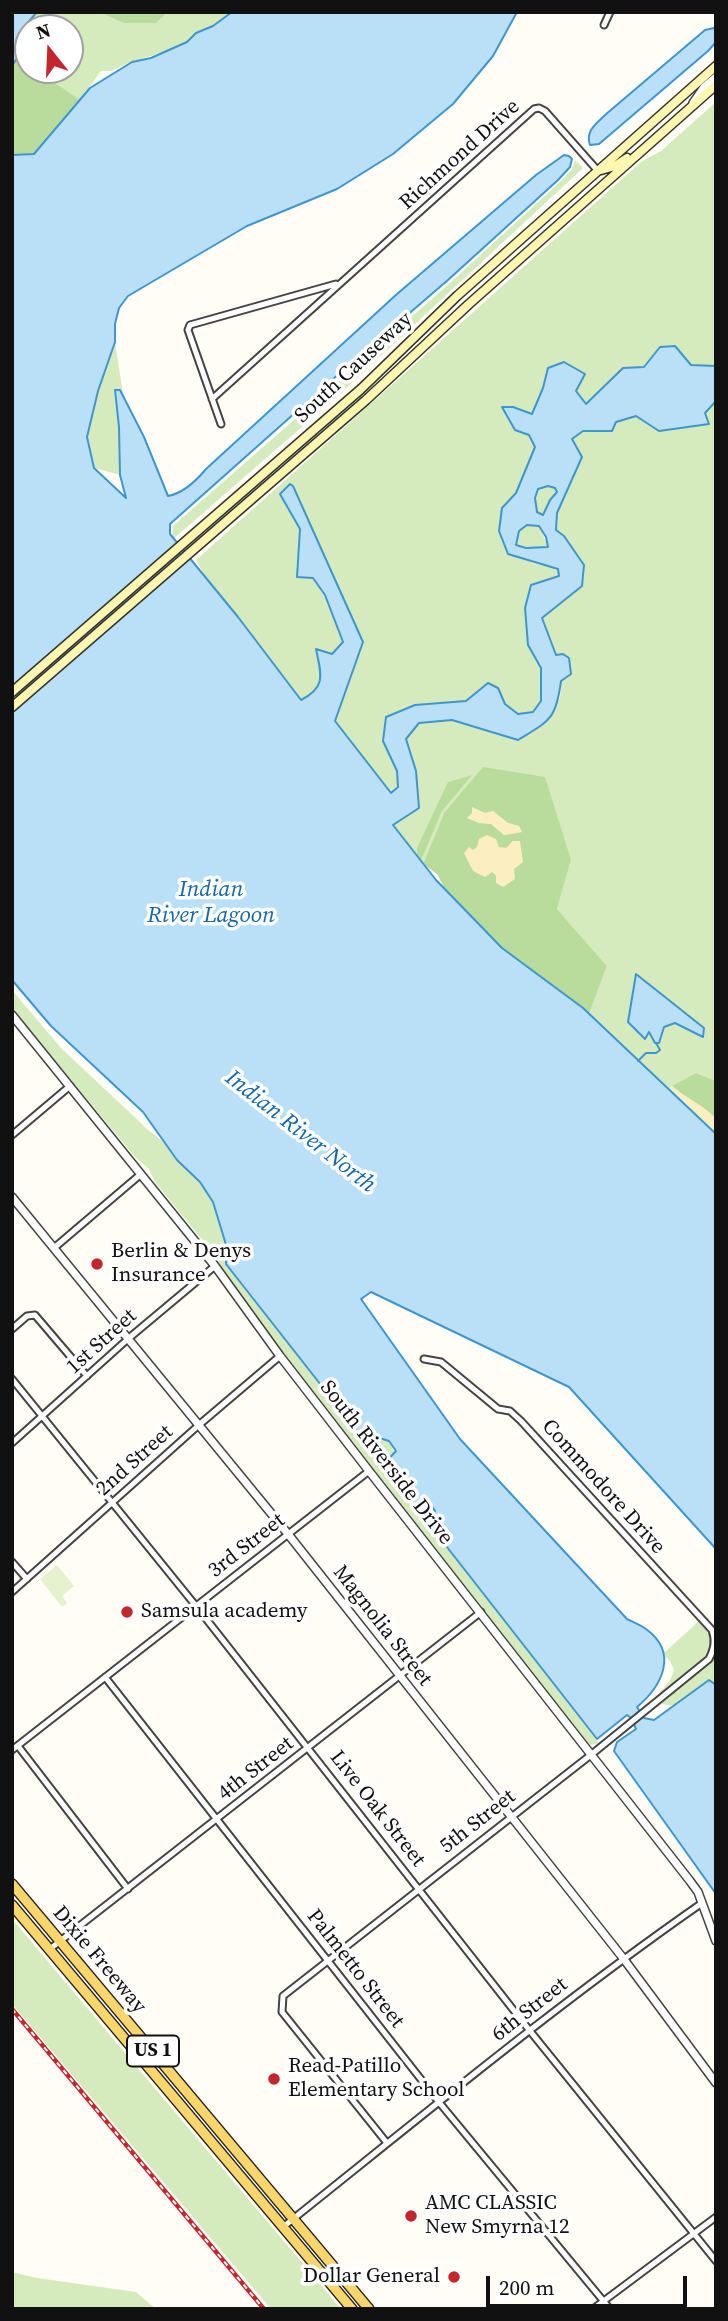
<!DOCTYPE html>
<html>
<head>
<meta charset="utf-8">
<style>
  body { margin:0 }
  #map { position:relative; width:728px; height:2321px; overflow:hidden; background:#fffdf5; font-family:"Source Serif 4",serif }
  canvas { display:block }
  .frame { position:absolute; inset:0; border:14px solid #111; pointer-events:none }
  .north { position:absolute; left:14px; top:14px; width:70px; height:70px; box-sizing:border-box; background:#fff; border:2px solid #a0a0a0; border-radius:50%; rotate:342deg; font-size:19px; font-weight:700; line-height:28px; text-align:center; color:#111 }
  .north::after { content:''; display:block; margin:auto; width:24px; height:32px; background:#c4262e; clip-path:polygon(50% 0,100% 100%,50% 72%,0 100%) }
  .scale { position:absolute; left:486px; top:2276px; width:201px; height:32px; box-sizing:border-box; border:4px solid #111; border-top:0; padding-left:9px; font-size:21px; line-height:24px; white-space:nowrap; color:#111; -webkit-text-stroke:5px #fff; paint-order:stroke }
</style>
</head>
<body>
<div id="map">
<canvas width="728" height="2321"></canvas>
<div class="frame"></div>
<div class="north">N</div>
<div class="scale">200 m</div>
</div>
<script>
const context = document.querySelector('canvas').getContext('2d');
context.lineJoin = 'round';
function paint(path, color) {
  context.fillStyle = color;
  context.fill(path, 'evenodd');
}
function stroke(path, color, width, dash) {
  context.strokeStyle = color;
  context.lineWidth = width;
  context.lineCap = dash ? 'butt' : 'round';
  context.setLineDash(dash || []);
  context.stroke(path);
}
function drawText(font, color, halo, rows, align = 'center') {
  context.font = font + ' "Source Serif 4",serif';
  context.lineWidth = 7;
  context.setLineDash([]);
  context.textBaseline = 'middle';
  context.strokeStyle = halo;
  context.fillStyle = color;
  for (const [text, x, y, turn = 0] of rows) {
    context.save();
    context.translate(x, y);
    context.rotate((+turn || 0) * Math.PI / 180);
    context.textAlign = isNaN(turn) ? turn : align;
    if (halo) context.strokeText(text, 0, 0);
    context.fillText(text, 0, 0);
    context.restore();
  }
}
paint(new Path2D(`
  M37 12H99L125 23H156L168 12H232L213 26 196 33 187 42 173 49 128 63 111 71H101L80 100 37 70H70V28H28V64L19 57 21 50 20 32Z
  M716 102V366L691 365 675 346 644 367 623 368 586 404 576 391 548 368 543 388 532 414 513 407 502 408 529 435 535 447 516 493 502 508 499 531 532 563 558 569 559 577 531 585 525 608 528 645 541 668V701L533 713 518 715 505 704 498 688 488 683 466 701 415 705 383 741 397 771 398 787 391 794 380 783 378 777 335 721 363 642 293 486 290 484 280 494 300 529 297 576 313 578 325 595 343 642 332 654 317 650 322 679 311 703 291 697 211 587 196 560 641 162 661 151Z
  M575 160 583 168 342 392 172 540 173 526 450 283 560 182 572 169Z
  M115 342 123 394 118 389 115 390 119 427 120 475 94 468 87 437 98 391Z
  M716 401V1081L696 1073 668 1089 589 1014 607 966 557 909 571 860 444 813 423 864 393 825 419 808 416 771 406 739 419 722 452 720 518 740C527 731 555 708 559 700 568 679 549 638 542 618L582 586 564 536 556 531 557 513 582 457 571 440 583 431H612L616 422 636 416 709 423 705 413ZM636 975 703 1037 675 1023 664 1026 659 1043 649 1032Z
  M548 486 555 488 557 492 550 500 543 515 537 513 534 498 538 489Z
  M527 525 539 526 548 547 526 548 516 545 519 531Z
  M12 990 61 1048 142 1124C148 1132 156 1134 163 1142 168 1147 171 1154 176 1159 184 1167 193 1173 200 1182 217 1204 227 1237 226 1265L357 1431 389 1441 394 1452 384 1465 418 1510 431 1505 435 1511 429 1524 599 1743 590 1745 581 1734 245 1305 213 1253 155 1182 149 1169 135 1157 12 1009Z
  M699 1621C710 1633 715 1641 706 1656L656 1698 670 1680 674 1670 670 1661 661 1652H665Z
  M716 1654V1686C699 1695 680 1711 661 1703L712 1661Z
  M12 1919 341 2309H271L35 2031 12 2004Z
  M12 2272 37 2278 136 2292 156 2309H12Z`), '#d5ebbd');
paint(new Path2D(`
  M99 12H168L156 23H124Z
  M19 57 28 64V70H37L80 100 39 150 34 154 12 155V65Z
  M483 767 545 777 571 860 557 909 607 966 589 1014 502 948 446 891 437 874 423 864 444 813ZM478 810 485 813 493 811 508 823 519 826 522 832 504 835 491 824 479 823 468 817ZM513 841 514 869 496 875 469 848 473 851 477 847 507 848Z
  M472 775 442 811 421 860 417 856V848L448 782Z
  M696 1073 716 1081V1119C703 1105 687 1099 672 1086Z`), '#b9dc9c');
paint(new Path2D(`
  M472 807 485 813 493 811 508 823 519 826 522 832 504 835 491 824 479 823 467 818 472 813Z
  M487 835 496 839 499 847 506 848 513 841H520L523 862 514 869 515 879 503 887 496 883V875L492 872 485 877 473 871 464 853 469 847 473 850 477 847 479 839Z
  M672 1086C687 1099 703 1105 716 1119V1134L668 1089Z`), '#fbeec1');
paint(new Path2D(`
  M57 1565 74 1586 62 1596 67 1603 62 1607 40 1579Z`), '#e6f2cf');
const water = new Path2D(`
  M12 12H37L20 32C21 46 22 54 12 65Z
  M232 12H517L493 56 453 104 393 154 337 189 247 226 128 296 119 308 115 324V342L98 391 87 437 94 468 126 498 120 475 119 427 115 390H120L144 437 168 496C184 493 196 481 206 469L397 294 536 175 564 155 569 156 572 159 570 167 558 180 448 280 341 372 170 524V534L238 617 301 700C327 687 321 674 316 649L332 654 343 642 325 595 313 578 297 577 300 529 280 494 290 484 293 486 363 642 335 721 391 793 398 787 397 771 383 741 386 717 415 705 466 701 488 683 498 688 505 704 518 714 533 712 541 701V668L528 645 525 608 531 585 559 576 558 569 508 554 499 531 502 508 516 493 535 447 529 435 515 430 502 407H513L532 414 543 388 548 368 564 362 585 374 576 391 586 404 623 368 644 367 660 347 675 346 691 365 716 366V401L705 413 709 424 659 431 636 416 616 422 612 431H583L572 439 582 457 557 513 556 530 564 536 584 565 582 586 542 618 556 655 563 654 569 658 571 674 561 681C556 720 549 721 518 740L452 720 419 723 406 739 416 771 419 808 393 825 436 880 502 948 583 1008 716 1134V1549L569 1387 371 1292 361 1299 460 1439 627 1619C633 1622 640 1625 646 1629 679 1653 662 1686 637 1707L644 1718 654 1720 709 1680 716 1685V1894L614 1751 617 1742 636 1729 631 1718 627 1715 597 1739 429 1524 435 1511 431 1505 418 1510 383 1465 396 1451 389 1441 357 1431 226 1264 227 1248 213 1202 200 1182 177 1160 143 1112 51 1026 12 980V155L34 154 90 88 132 62 151 58 187 42 196 33 213 26ZM548 486 555 488 557 492 550 500 543 515 537 512 535 498 538 489ZM527 525 539 526 546 537 548 547 526 548 516 545 519 531Z
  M714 28 716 31V42L708 51 599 144 590 145C585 131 596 124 605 115L705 30Z
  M636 974 704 1028 703 1037 675 1023 664 1027 659 1043H655L649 1032 645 1039 628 1022Z`);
paint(water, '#b9e0f7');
stroke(water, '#3f96cf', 2);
stroke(new Path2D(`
  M638 1061 646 1053H656L660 1050 656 1043`), '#3f96cf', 2);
const minor = new Path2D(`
  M604 25 610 12
  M212 399 534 109 539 108 545 111 598 171
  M221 424 188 330 190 325 336 284
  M12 1135 70 1086
  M54 1248 141 1174
  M12 1329 27 1316 35 1315 87 1376
  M12 1379 196 1606 530 2031 716 2261
  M12 1443 129 1338 215 1266
  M12 1562 27 1579
  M12 1592 200 1424 280 1356
  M105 1677 438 2101 610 2309
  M18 1746 128 1889
  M12 1750 369 1471
  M50 1949 481 1612
  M387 2143 282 2012 283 1996 592 1754 709 1659C714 1649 716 1641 712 1630L521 1421 510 1411 498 1409 441 1362 424 1359
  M283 2227C421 2117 557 2004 702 1903
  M593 2309 716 2217`);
const tertiary = new Path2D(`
  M693 103 704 87 716 77
  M12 1015 215 1266 280 1356 369 1471 690 1881 698 1892 716 1941
  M12 1197 288 1534 623 1958 716 2083`);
const secondary = new Path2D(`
  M601 170 615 166 627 158
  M12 692 361 389 457 296 716 66
  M12 707 366 400 469 304 716 85`);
const primary = new Path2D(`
  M12 1884 369 2309
  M12 1905 352 2309`);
stroke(minor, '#444', 9);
stroke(tertiary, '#444', 10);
stroke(secondary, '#333', 11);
stroke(primary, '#222', 12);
stroke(minor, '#fff', 5);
stroke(tertiary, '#fff', 7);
stroke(secondary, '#fff6b0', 8);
stroke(primary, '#f9d66b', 9);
const rail = new Path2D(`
  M12 2009 264 2309`);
stroke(rail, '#c4262e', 4.5);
stroke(rail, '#fff', 2, [5]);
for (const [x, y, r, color] of [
  [97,1264,7,"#c4262e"],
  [127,1612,7,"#c4262e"],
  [274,2079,7,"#c4262e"],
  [411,2216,7,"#c4262e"],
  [454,2277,7,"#c4262e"]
]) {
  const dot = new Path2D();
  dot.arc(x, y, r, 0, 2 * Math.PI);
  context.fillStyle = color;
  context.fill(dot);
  stroke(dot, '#fff', 2.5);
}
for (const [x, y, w] of [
  [153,2051,52]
]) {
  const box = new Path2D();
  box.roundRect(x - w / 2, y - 15.5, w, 31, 5);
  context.fillStyle = '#fff';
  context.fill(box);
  stroke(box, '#111', 2);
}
drawText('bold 19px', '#111', null, [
  ["US 1",153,2051]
]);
drawText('21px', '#111', '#fff', [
  ["Richmond Drive",460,155,-42],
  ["South Causeway",354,368,-43],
  ["1st Street",102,1342,-42],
  ["2nd Street",135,1461,-42],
  ["South Riverside Drive",386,1463,52],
  ["Commodore Drive",603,1487,48],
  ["3rd Street",247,1546,-38],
  ["Magnolia Street",382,1626,52],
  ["4th Street",256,1769,-38],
  ["Live Oak Street",377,1809,52],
  ["5th Street",478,1822,-38],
  ["Dixie Freeway",99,1960,50],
  ["Palmetto Street",355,1969,52],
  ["6th Street",530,2010,-38]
]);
drawText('21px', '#111', '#fff', [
  ["Berlin & Denys",111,1252],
  ["Insurance",111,1276],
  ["Samsula academy",141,1612],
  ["Read-Patillo",288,2067],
  ["Elementary School",288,2091],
  ["AMC CLASSIC",425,2204],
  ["New Smyrna 12",425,2228],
  ["Dollar General",440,2277,"right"]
], 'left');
drawText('italic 23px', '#1768a6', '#fff', [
  ["Indian",211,890],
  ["River Lagoon",211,916],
  ["Indian River North",300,1132,38]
]);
</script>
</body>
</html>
